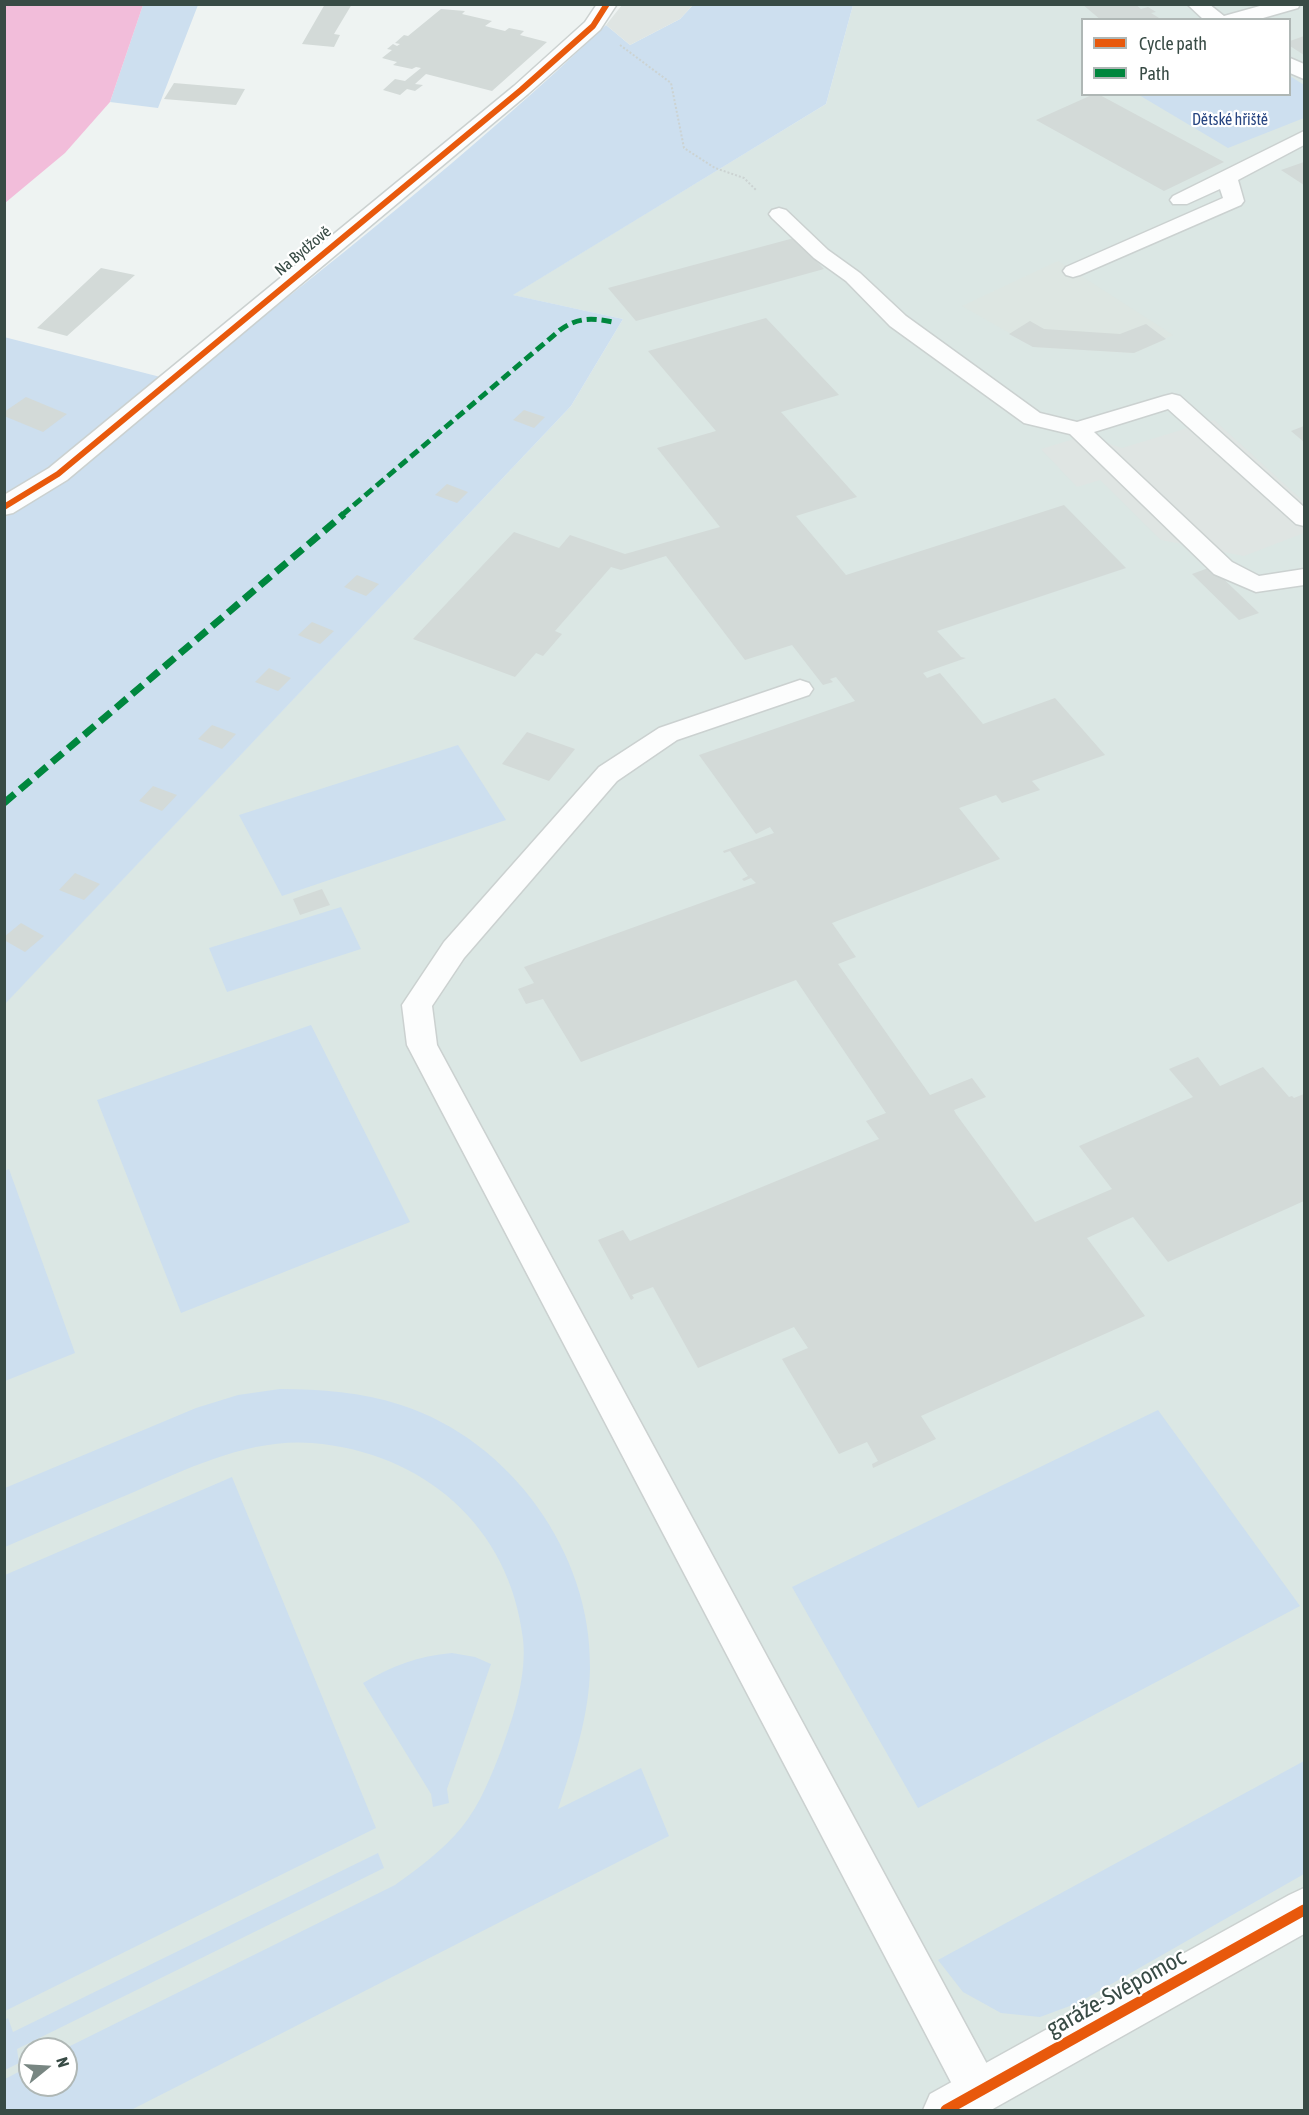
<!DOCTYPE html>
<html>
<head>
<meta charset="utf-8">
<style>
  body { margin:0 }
  #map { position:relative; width:1309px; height:2115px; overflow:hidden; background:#eef3f2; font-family:"Asap Condensed",sans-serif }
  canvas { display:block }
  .frame { position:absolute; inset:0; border:6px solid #384b45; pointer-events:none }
  .legend { position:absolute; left:1081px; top:18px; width:210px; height:78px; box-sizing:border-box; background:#fff; border:2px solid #afb7b5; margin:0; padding:8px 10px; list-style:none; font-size:18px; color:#384b45 }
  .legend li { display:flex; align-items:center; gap:12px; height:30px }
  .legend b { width:30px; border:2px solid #afb7b5 }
  .north { position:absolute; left:18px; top:2037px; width:60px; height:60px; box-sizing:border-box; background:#fff; border:2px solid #afb7b5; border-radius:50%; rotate:72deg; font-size:16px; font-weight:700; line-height:24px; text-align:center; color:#384b45 }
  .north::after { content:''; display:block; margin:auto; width:21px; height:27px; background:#788682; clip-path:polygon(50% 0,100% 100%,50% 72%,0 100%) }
</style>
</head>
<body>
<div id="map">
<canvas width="1309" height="2115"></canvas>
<div class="frame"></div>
<ul class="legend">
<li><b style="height:8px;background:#e8590c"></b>Cycle path</li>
<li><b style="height:8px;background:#00873e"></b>Path</li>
</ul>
<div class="north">N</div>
</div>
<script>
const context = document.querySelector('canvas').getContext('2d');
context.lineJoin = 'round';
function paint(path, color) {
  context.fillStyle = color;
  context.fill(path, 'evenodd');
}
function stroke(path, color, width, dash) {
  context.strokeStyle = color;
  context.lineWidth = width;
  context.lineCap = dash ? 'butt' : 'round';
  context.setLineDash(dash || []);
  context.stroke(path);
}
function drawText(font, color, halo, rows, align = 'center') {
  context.font = font + ' "Asap Condensed",sans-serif';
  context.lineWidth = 4.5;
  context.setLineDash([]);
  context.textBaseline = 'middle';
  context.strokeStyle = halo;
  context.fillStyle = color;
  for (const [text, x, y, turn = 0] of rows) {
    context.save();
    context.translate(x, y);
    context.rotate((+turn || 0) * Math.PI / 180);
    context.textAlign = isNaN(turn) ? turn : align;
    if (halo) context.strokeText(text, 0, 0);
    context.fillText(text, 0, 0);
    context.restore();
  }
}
paint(new Path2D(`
  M853 5H1304V2110H5L4 1004 571 406 623 319 512 295 826 104ZM1082 20H1290V94H1082ZM30 2049H66V2085H30Z`), '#dbe7e4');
paint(new Path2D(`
  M1058 261 1173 335 1135 353 1034 347 962 306Z`), '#dde6e2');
paint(new Path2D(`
  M143 5H198L158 108 110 102Z
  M693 5H853L826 104 513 295 623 319 571 406 5 1004 4 337 180 382C325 268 472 153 606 25L630 45 680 19Z
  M1290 76 1304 85V118L1228 148 1139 95 1290 94Z
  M458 745 506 820 282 896 239 815Z
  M341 907 361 949 227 992 209 948Z
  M311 1025 410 1222 181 1313 97 1100Z
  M9 1169 75 1353 5 1381 4 1171Z
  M280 1389C321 1389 361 1392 401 1405 510 1440 592 1553 590 1668 589 1718 573 1763 558 1809L641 1768 669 1836 131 2110H5V2079L30 2066V2085H66V2049H64L395 1885C419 1868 443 1850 462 1827 480 1805 492 1774 502 1748 514 1715 527 1675 523 1639 510 1526 423 1452 312 1443 251 1438 188 1468 134 1492 91 1510 48 1528 5 1547V1488L196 1408 238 1395Z
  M1158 1410 1300 1606 918 1808 792 1587Z
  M232 1477 376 1828 5 2011V1575Z
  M452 1653 475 1657 491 1664 447 1789 449 1803 433 1807 431 1794 363 1683C392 1666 418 1656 452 1653Z
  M1304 1761V1874L1078 2003 1040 2017 1001 2013 963 1992 938 1960Z
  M378 1853 384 1868 17 2049 19 2063 5 2070V2020L8 2018 13 2032Z`), '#cddfef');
paint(new Path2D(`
  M622 5V4L693 5 680 19 630 45 606 25Z
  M1214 420 1304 502V533L1244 556 1161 540 1100 480 1077 487 1041 449 1084 436 1122 448Z`), '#dfe5e3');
paint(new Path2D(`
  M5 4 143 5 110 102 65 153 5 203Z`), '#f2bdda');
paint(new Path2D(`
  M325 4H352L334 34 340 35 334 47 302 44Z
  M1082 4H1135L1141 9 1148 7 1156 12 1151 13 1159 18 1101 20Z
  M441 9 465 11 462 14 492 21 485 26 505 31 509 28 524 31 520 35 547 42 492 91 426 74 415 84 423 85 415 91 407 89 400 95 383 90 395 79 405 81 421 68 416 67 412 69 393 65 397 62 382 58 392 50 387 49 393 44 397 46 400 44 395 43 404 35 408 36Z
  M1304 36V55L1290 46V41Z
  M174 83 245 89 236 105 164 99Z
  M1094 94H1098L1224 162 1164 191 1036 120Z
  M1304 162V185L1281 170Z
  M794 238 824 269 636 321 608 288Z
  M101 268 135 275 67 336 37 328Z
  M766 318 839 395 781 412 857 497 796 516 846 575 1064 505 1126 568 937 631 961 657 966 658 923 673 927 678 940 673 983 724 1055 698 1105 755 1032 781 1040 790 1002 803 996 795 959 808 1000 859 832 923 856 957 838 964 930 1095 972 1078 986 1097 954 1110 956 1114 1035 1222 1112 1189 1079 1146 1193 1097 1169 1069 1198 1057 1220 1086 1263 1067 1289 1097 1292 1096 1294 1098 1304 1094V1201L1168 1262 1133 1217 1087 1238 1145 1316 921 1416 936 1439 873 1468 872 1464 878 1461 867 1442 839 1454 782 1359 808 1348 794 1327 698 1368 653 1287 632 1295 634 1298 631 1300 598 1240 623 1230 630 1241 879 1139 866 1121 886 1113 796 980 581 1062 543 999 526 1004 518 989 534 983 524 967 756 883 751 878 744 881 742 879 748 876 730 851 724 853 723 851 774 833 770 827 756 834 699 755 855 701 836 677 830 679 833 682 823 685 792 645 745 660 666 556 621 570 611 567 555 631 562 634 543 656 536 653 515 677 413 639 514 532 559 548 570 535 625 554 720 527 657 448 716 431 648 351Z
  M1030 321 1044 329 1120 334 1146 324 1166 339 1134 353 1033 347 1009 334Z
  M26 397 67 414 43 432 4 416V412Z
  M524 410 545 417 534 428 513 420Z
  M1304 426V442L1291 431Z
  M447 484 468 492 457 503 435 495Z
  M1211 567 1259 613 1239 620 1192 574Z
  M357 575 379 584 366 596 344 587Z
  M312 622 334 631 320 644 298 635Z
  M269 668 291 678 278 691 255 682Z
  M212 725 236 734 222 749 198 739Z
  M527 732 575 749 549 781 502 764Z
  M153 786 177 795 162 811 139 801Z
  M75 873 100 884 84 900 59 890Z
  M322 889 330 905 300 915 293 899Z
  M21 923 44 936 25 952 4 940V937Z`), '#d3dad8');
const lane = new Path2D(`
  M1304 131V145L1238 180 1244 201 1241 205 1080 275 1073 277 1066 275 1063 271 1066 267 1223 198 1220 189 1187 204H1173L1170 200 1173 196Z
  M779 208 786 210 828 250 860 273 906 316 1040 413 1077 422 1164 396 1172 394 1180 396 1304 507V526L1296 524 1168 409 1094 432 1232 562 1259 576 1304 569V585L1256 592 1214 574 1070 434 1024 423 890 326 846 281 814 258 772 218 769 214 772 210Z
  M800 680 809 683 813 689 809 695 677 740 617 781 464 958 432 1006 437 1045 994 2077 1000 2092 994 2107C983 2111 975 2111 964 2107L407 1045 402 1005 444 942 599 767 659 728Z`);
const street = new Path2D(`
  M597 4H617L600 30 528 94 67 480 13 513 4 515V495L49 468 514 86 585 22Z
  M1187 4H1209L1224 16 1267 4H1300L1298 8 1256 20H1204Z
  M1290 58 1304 64V79L1290 73Z
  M1304 1888V1934L991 2110H923L930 2094 1289 1895Z`);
stroke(lane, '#cbd1d0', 3);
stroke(street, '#cbd1d0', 3);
stroke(new Path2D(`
  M620 45 671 83 684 148 715 168 744 178 756 190`), '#ccd3d2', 2, [2, 2]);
paint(lane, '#fcfdfd');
paint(street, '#fcfdfd');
stroke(new Path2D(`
  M342 515 560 330C578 317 592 318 613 322`), '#00873e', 5, [10, 5]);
stroke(new Path2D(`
  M4 803 344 514`), '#00873e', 7, [14, 7]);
stroke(new Path2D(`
  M4 507 58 474 521 90 593 26 607 4`), '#e8590c', 6);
stroke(new Path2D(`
  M946 2110 1304 1910`), '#e8590c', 11);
drawText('16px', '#274581', '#fff', [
  ["Dětské hřiště",1230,120]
]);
drawText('16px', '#384b45', '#fff', [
  ["Na Bydžově",303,251,-40]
]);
drawText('24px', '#384b45', '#fff', [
  ["garáže-Svépomoc",1116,1993,-29]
]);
</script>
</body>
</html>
